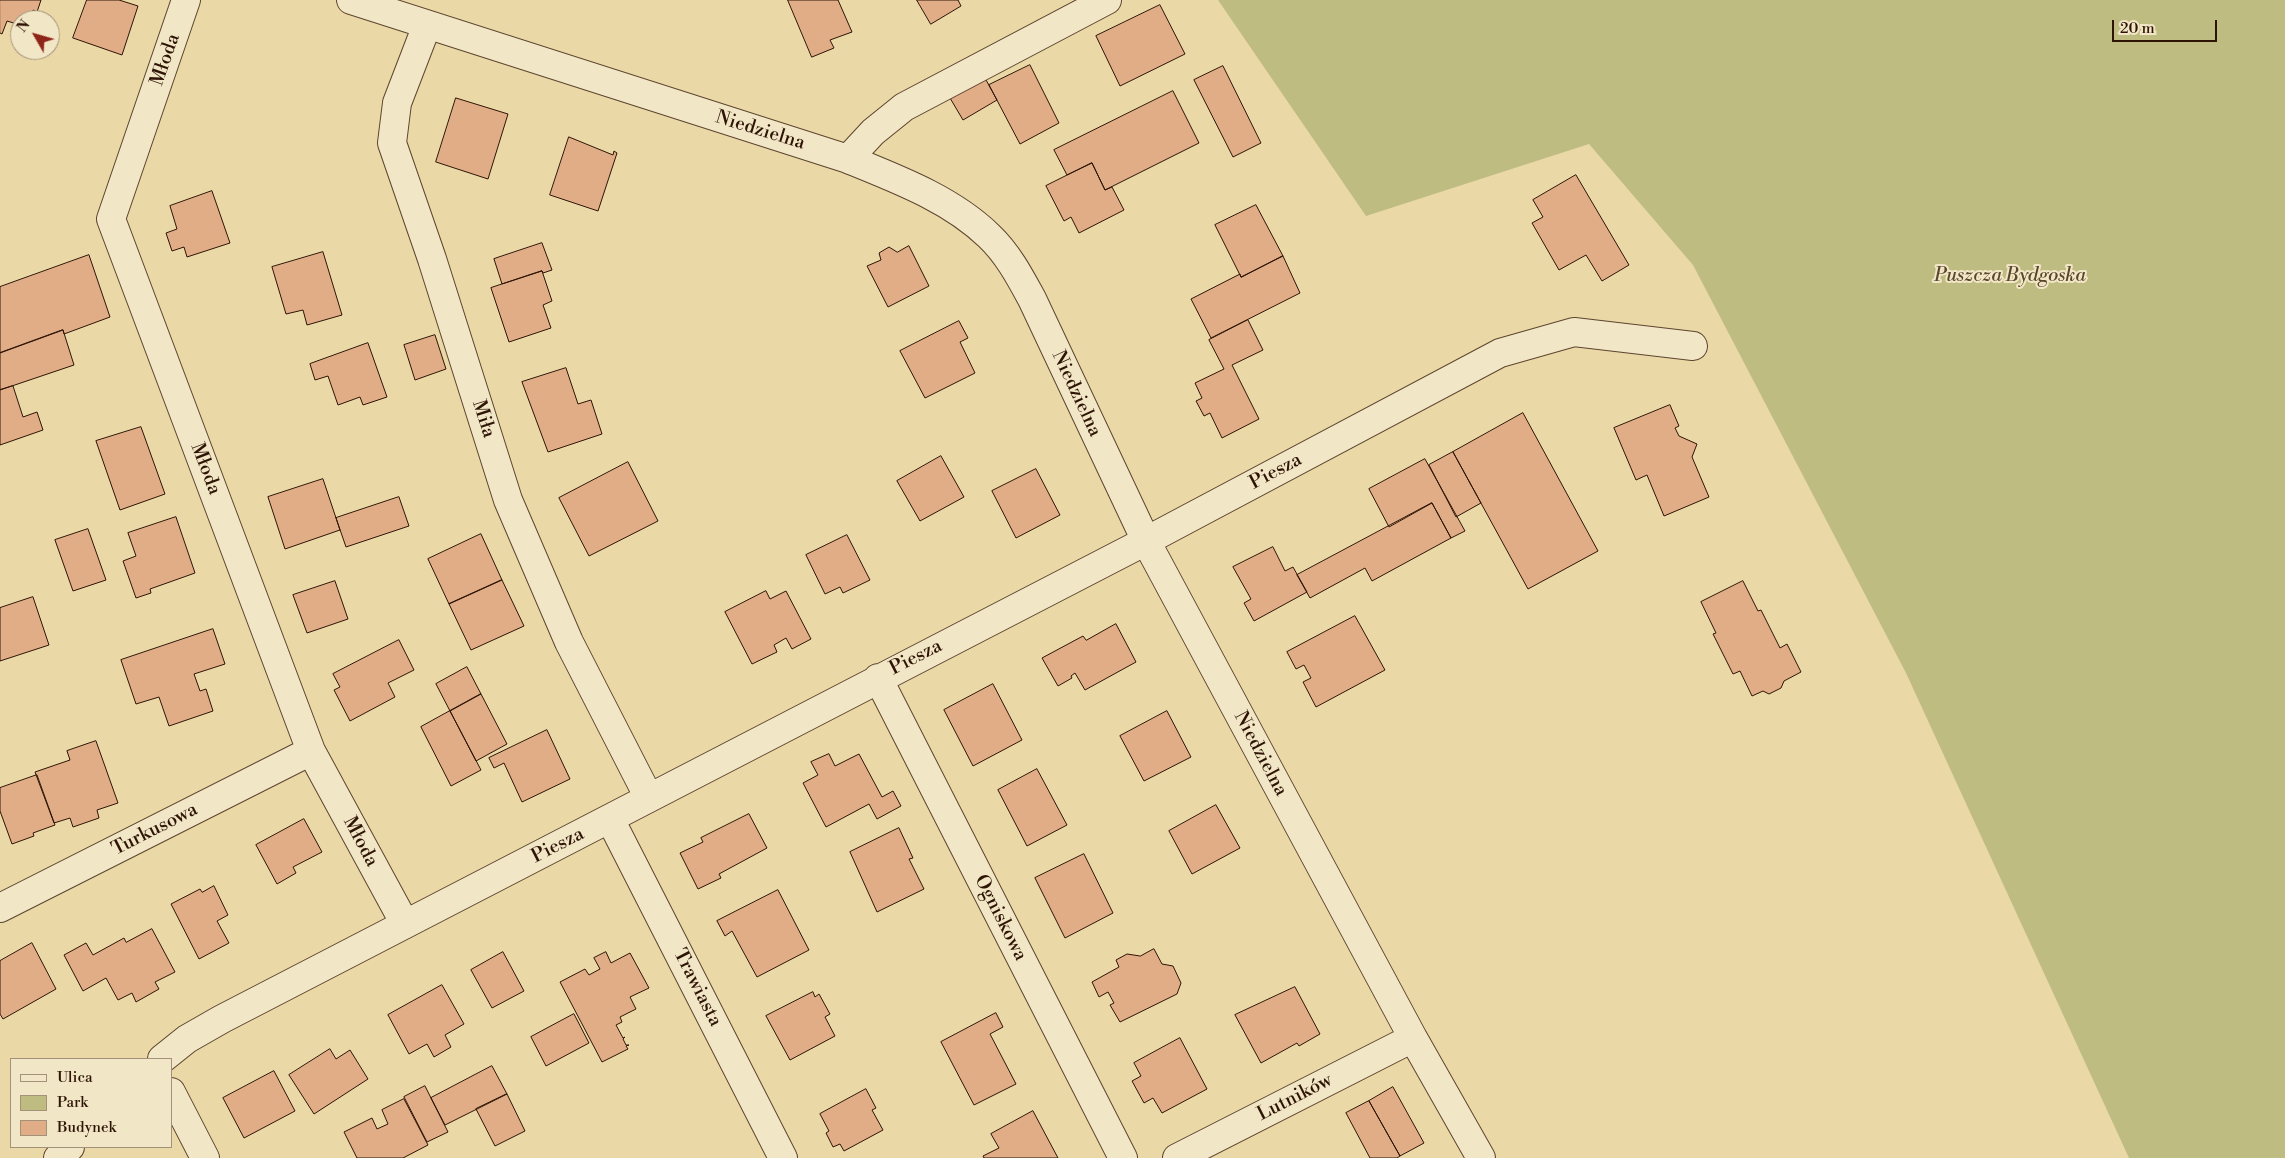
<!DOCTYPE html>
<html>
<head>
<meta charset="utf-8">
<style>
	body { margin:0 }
	#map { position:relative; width:2285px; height:1158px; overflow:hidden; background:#ead8a7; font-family:"Libre Bodoni",serif }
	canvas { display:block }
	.legend { position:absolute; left:10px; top:1058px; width:162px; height:90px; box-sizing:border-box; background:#f1e6c6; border:1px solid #a39279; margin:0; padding:6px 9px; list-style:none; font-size:15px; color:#2e1405 }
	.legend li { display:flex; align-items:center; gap:10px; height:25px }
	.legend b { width:25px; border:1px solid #a39279 }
	.north { position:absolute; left:10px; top:10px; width:50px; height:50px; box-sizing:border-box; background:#f1e6c6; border:1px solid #a39279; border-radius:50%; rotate:308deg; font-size:14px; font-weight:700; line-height:20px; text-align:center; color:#2e1405 }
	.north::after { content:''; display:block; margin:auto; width:18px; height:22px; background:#8f2418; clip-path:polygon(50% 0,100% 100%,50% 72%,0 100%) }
	.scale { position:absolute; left:2112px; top:20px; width:105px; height:22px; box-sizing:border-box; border:2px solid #2e1405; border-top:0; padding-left:6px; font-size:15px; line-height:18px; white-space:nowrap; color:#2e1405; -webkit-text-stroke:4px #f1e6c6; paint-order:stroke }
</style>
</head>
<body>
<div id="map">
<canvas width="2285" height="1158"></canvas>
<ul class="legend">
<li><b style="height:6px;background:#f1e6c6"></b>Ulica</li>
<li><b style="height:14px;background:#bfbc82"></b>Park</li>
<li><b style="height:14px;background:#e1ad87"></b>Budynek</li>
</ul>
<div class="north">N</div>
<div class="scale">20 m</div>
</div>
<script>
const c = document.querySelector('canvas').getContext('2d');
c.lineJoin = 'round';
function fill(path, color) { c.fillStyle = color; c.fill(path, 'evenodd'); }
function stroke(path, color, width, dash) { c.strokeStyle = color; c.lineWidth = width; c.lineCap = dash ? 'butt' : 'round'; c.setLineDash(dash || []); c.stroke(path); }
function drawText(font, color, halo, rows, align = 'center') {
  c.font = font + ' "Libre Bodoni",serif'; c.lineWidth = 4; c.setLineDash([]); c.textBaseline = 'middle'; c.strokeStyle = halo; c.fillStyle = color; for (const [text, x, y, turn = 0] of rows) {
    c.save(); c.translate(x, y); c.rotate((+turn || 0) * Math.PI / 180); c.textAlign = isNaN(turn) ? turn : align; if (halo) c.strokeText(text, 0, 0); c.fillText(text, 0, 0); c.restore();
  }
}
const green = new Path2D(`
	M1218 0H2285V1158H2129L1906 673 1693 265 1589 144 1366 216Z`);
const building = new Path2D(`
	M0 0H41L37 12 33 10 30 20H20V25L7 21 2 34 0 33Z
	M87 0H119L138 6 122 55 73 38Z
	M788 0H838L852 32 830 40 834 48 812 57Z
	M917 0H958L961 6 931 24Z
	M1160 5 1185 54 1120 86 1096 36Z
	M1030 65 1059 123 1020 144 989 85Z
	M1223 66 1261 143 1233 157 1194 80Z
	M985 78 997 100 963 120 950 98Z
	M1173 91 1199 143 1105 190 1092 163 1067 175 1054 150Z
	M456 98 508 114 488 179 436 162Z
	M569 137 613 155 614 151 617 153 598 211 550 195Z
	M1092 163 1105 190 1112 187 1124 210 1079 233 1071 217 1064 221 1046 186Z
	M1576 175 1629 265 1602 281 1586 255 1559 270 1532 223 1543 217 1533 200Z
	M212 191 230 243 187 257 184 247 172 251 166 233 177 229 170 206Z
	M1256 205 1283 256 1241 277 1215 225Z
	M542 243 552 270 543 273 542 271 502 284 494 259Z
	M909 246 929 286 888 307 867 266 881 260 879 253 889 247 897 252Z
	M323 252 342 315 307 325 303 310 286 314 272 267Z
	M89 255 110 317 64 334 63 330 0 353V287Z
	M1283 256 1300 293 1211 338 1191 299 1240 274 1241 277Z
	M542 271 552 301 543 305 551 328 509 342 491 288Z
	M1248 320 1263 350 1232 365 1259 419 1222 438 1210 413 1204 416 1196 401 1202 398 1195 383 1224 369 1209 340Z
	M959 321 968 338 960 342 975 373 925 398 900 351Z
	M63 330 74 365 0 390V353Z
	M435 335 446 369 415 380 404 345Z
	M368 343 387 397 363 405 360 397 338 405 328 376 315 380 310 364Z
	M566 368 578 404 591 400 602 434 548 452 522 382Z
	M13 386 23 417 37 412 43 430 0 445V390Z
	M1670 405 1679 426 1675 428 1679 436 1697 444 1692 457 1709 497 1664 516 1647 475 1636 480 1614 428Z
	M1523 413 1598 551 1528 589 1453 452Z
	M141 427 165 494 120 510 96 441Z
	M1453 452 1481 503 1456 517 1429 465Z
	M941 456 964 497 920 521 897 481Z
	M1425 459 1465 531 1451 538 1432 503 1389 527 1369 489Z
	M628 462 658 521 589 556 559 498Z
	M1036 469 1060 515 1016 538 992 491Z
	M323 479 340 530 285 549 268 497Z
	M399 497 409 526 346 547 336 518Z
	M1432 503 1451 538 1372 581 1365 568 1310 598 1297 575Z
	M176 517 195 573 150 589 151 593 136 598 123 561 136 556 128 533Z
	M88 529 106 580 73 591 55 540Z
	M481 534 502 580 449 604 428 559Z
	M847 535 870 580 843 593 840 587 825 594 806 555Z
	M1273 547 1285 571 1293 567 1307 592 1254 621 1244 603 1251 599 1233 567Z
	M502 580 524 626 471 650 449 604Z
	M335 581 348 619 307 633 293 595Z
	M1743 581 1758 611 1761 610 1780 648 1787 644 1801 672 1784 681 1781 688 1769 694 1763 691 1752 696 1740 671 1733 674 1713 634 1716 633 1701 602Z
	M766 591 770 599 786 591 811 639 792 649 786 638 774 645 777 652 752 664 725 612Z
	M33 597 49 645 0 661V608Z
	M1355 616 1385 670 1316 707 1303 682 1311 678 1304 665 1296 669 1287 652Z
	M1116 624 1136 662 1085 690 1075 673 1071 676 1072 678 1058 686 1042 658 1083 636 1086 640Z
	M213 629 225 664 194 674 200 691 206 689 213 711 169 726 159 697 136 704 121 660Z
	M399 640 414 670 388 683 395 697 350 721 334 690 340 687 333 674Z
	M467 667 481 694 450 711 436 684Z
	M993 684 1022 740 973 766 944 710Z
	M481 694 507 744 476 761 450 711Z
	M450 711 481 770 451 786 421 727Z
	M1167 711 1191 757 1144 781 1120 736Z
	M547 730 570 779 522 802 504 763 494 768 489 758Z
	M96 741 118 803 97 810 99 818 73 827 70 818 54 823 35 772 70 760 67 751Z
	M829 754 835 766 859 754 882 797 893 791 901 806 877 819 869 804 826 827 803 783 818 775 811 762Z
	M1037 769 1067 825 1027 846 998 790Z
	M37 775 55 825 33 833 34 836 12 844 0 811V788Z
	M1216 805 1240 848 1192 874 1169 831Z
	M749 814 767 848 719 874 721 878 698 889 680 853 703 842 701 838Z
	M304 819 322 852 293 867 296 873 277 884 256 845Z
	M899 828 913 858 909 859 924 889 877 912 850 852Z
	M1084 854 1113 913 1065 938 1035 878Z
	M214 886 228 915 217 921 229 943 199 959 171 904 200 889 202 892Z
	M778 890 809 950 757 977 732 931 725 936 717 921Z
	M152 929 175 972 155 982 159 989 136 1002 132 993 118 1000 106 978 83 991 64 955 86 943 93 955 124 938 126 942Z
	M32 943 56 989 3 1019 0 1014V961Z
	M1154 949 1162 964 1173 966 1181 983 1177 994 1120 1022 1110 1005 1114 1003 1108 992 1099 997 1092 982 1119 967 1116 960 1127 954 1140 956Z
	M503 952 524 991 492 1008 471 970Z
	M606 952 611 963 630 953 649 988 630 997 636 1009 620 1017 622 1022 616 1025 623 1038 625 1037 623 1039 626 1045H629L626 1046 628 1049 602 1062 560 982 585 969 589 975 600 969 594 958Z
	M442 985 464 1024 445 1035 451 1047 434 1057 427 1044 409 1054 388 1015Z
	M1295 987 1320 1034 1299 1046 1297 1043 1261 1063 1235 1015Z
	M813 992 815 997 819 994 830 1014 825 1017 835 1036 790 1060 766 1016Z
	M996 1013 1003 1027 990 1034 1016 1084 974 1105 941 1042Z
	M574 1014 589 1043 546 1066 531 1037Z
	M1180 1038 1207 1089 1162 1113 1153 1098 1144 1103 1132 1081 1141 1076 1134 1063Z
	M330 1049 336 1059 350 1050 368 1079 314 1114 289 1075Z
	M492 1066 507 1094 445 1125 431 1098Z
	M274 1071 295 1111 244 1138 223 1098Z
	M425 1086 448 1132 427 1142 404 1097Z
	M1393 1087 1424 1143 1400 1156 1369 1101Z
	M866 1089 876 1108 872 1110 883 1130 844 1151 840 1144 833 1147 826 1133 829 1131 820 1114Z
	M507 1094 525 1131 495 1146 476 1109Z
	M404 1099 428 1145 403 1158H357L344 1132 372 1118 377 1129 388 1124 382 1110Z
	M1369 1101 1400 1156 1397 1158H1370L1346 1113Z
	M1033 1111 1058 1158H984L983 1156 999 1148 991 1134Z`);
const minor = new Path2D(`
	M186 0 111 219 311 751 405 924
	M351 0 848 159C897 179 951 199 989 236 1008 254 1020 277 1032 299L1146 541 1413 1038 1481 1158
	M427 25 397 103 392 143 432 259 508 500 569 642 649 798
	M848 159 873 132 904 107 1107 0
	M878 678 1123 1158
	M610 819 783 1158
	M0 908 311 751
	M162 1059 187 1039 222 1019 1146 541 1500 353 1574 332 1693 346
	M171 1092 205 1158
	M58 1158 70 1147
	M1177 1158 1413 1038`);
const streetNames = [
	["Młoda",166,60,-71],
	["Niedzielna",760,131,17],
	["Niedzielna",1076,394,65],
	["Miła",483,419,72],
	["Młoda",205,469,69],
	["Piesza",1276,472,-28],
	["Piesza",916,658,-27],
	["Niedzielna",1260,754,62],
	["Turkusowa",155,830,-27],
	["Młoda",360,842,62],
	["Piesza",558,846,-27],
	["Ogniskowa",1000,918,63],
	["Trawiasta",697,988,63],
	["Lutników",1295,1098,-27]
];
const parkNames = [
	["Puszcza Bydgoska",2010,276]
];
fill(green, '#bfbc82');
fill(building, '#e1ad87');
stroke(building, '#2e1405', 1);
stroke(minor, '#5d452e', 30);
stroke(minor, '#f1e6c6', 28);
drawText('19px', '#2e1405', '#f1e6c6', streetNames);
drawText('italic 19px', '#5a462a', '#f1e6c6', parkNames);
</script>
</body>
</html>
